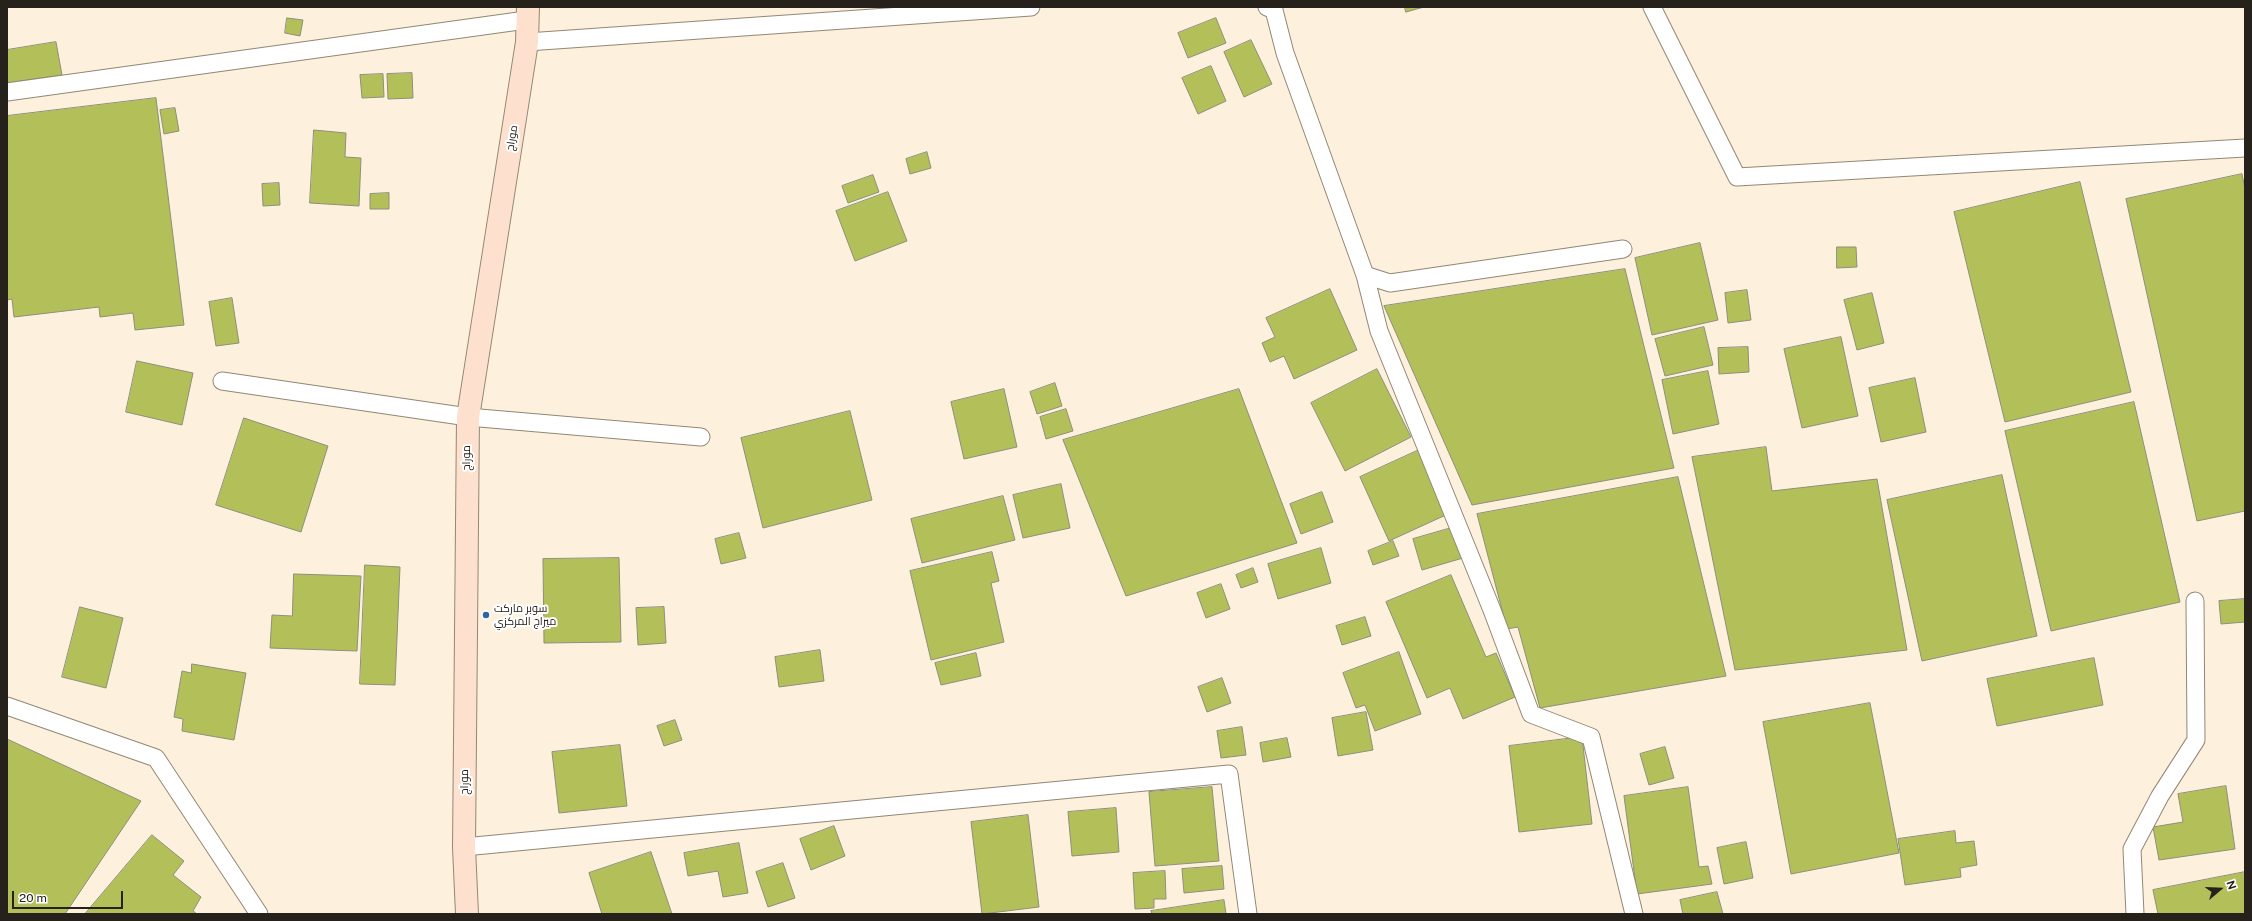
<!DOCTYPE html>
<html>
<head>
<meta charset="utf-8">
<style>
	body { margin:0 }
	#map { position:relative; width:2252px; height:921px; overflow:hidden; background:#fdf1dd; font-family:"Public Sans",sans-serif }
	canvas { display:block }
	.frame { position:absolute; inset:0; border:8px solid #26211a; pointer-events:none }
	.north { position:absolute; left:2200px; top:869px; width:40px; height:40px; -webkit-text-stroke:3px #fff; paint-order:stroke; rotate:71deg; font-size:11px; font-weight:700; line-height:16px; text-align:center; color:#26211a }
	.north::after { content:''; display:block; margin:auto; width:14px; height:18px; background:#26211a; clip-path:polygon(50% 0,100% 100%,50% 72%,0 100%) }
	.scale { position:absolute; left:12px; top:891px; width:111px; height:18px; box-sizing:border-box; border:2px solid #26211a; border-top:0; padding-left:5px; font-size:12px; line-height:14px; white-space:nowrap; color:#26211a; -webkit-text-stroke:3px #fff; paint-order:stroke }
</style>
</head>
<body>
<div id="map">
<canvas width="2252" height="921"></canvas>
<div class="frame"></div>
<div class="north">N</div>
<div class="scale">20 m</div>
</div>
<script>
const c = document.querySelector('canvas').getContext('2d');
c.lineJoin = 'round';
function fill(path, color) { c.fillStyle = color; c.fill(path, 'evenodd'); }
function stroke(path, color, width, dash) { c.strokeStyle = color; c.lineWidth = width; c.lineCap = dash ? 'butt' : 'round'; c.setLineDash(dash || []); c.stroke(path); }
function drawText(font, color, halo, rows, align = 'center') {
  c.font = font + ' "Public Sans",Cairo,sans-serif'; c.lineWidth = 4; c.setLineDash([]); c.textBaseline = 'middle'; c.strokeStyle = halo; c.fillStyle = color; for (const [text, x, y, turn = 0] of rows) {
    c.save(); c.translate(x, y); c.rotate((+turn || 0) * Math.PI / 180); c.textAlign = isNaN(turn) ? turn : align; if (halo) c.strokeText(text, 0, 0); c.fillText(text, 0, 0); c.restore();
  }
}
const building = new Path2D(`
	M1405 7H1424L1406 12Z
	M287 18 303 20 300 36 285 33Z
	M1216 18 1226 43 1188 58 1178 33Z
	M1251 40 1272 84 1244 97 1224 52Z
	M56 42 62 75 7 83V50Z
	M1211 66 1226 101 1198 114 1182 78Z
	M412 73 413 98 388 99 387 74Z
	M383 74 384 97 362 98 360 75Z
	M156 98 184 325 135 330 133 313 100 317 99 307 14 317 12 299 7 300V116Z
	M175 108 179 131 164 134 160 110Z
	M314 130 346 133 345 157 361 158 359 206 310 203Z
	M927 152 931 168 910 174 906 159Z
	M2242 174 2245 189V511L2197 521 2126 199Z
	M873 175 879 192 848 203 842 186Z
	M2080 182 2131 392 2005 422 1954 212Z
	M279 183 280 205 263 206 262 184Z
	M888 192 907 241 855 261 836 211Z
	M389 193V209H370V194Z
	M1700 243 1718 320 1652 335 1635 258Z
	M1837 247H1856L1857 267 1837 268Z
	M1625 269 1674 468 1472 505 1384 306Z
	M1330 289 1357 350 1294 379 1284 356 1270 362 1262 343 1275 337 1266 318Z
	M1747 290 1751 320 1728 323 1725 293Z
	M1872 293 1884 343 1857 350 1844 300Z
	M232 298 239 343 216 346 209 302Z
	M1704 327 1713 365 1665 376 1655 339Z
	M1841 337 1858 416 1802 428 1784 349Z
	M1748 347 1749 372 1719 374 1718 348Z
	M137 361 193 373 182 425 126 412Z
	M1377 369 1411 437 1345 471 1311 403Z
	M1708 371 1719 424 1673 434 1662 380Z
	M1915 378 1926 432 1881 442 1869 388Z
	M1055 383 1062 406 1037 414 1030 392Z
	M1004 389 1017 447 964 459 951 402Z
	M1239 389 1297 543 1126 596 1063 440Z
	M2134 402 2180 602 2051 631 2005 431Z
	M1066 409 1073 431 1046 439 1040 417Z
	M850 411 872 500 763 528 741 438Z
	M244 418 328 446 301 532 216 505Z
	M1766 447 1772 491 1877 479 1907 650 1735 670 1692 457Z
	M1419 450 1448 514 1389 541 1360 477Z
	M2002 475 2037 636 1922 661 1887 500Z
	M1678 477 1726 676 1540 708 1518 627 1507 629 1477 514Z
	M1061 484 1070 528 1023 538 1013 495Z
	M1322 492 1333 522 1301 534 1290 504Z
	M1003 496 1015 540 922 563 911 519Z
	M1455 527 1463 558 1422 570 1413 539Z
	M739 533 746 558 721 564 715 539Z
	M1393 541 1399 556 1373 565 1368 551Z
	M1321 548 1331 583 1278 599 1268 564Z
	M992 552 999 581 991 583 1004 642 931 660 910 571Z
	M619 558 621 642 544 643 543 559Z
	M365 565 400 567 395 685 360 684Z
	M1253 568 1258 582 1241 588 1236 575Z
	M294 574 361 576 357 651 270 648 272 615 292 616Z
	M1451 575 1486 657 1496 653 1515 697 1463 719 1450 688 1427 698 1386 602Z
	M1221 584 1230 609 1206 618 1197 593Z
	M2245 599V622L2221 624 2219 601Z
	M80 607 123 618 106 688 62 677Z
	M664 607 666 643 638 645 636 608Z
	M1365 617 1371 636 1342 645 1336 626Z
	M820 650 824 681 779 687 775 657Z
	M1399 652 1421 714 1375 731 1365 705 1356 708 1343 673Z
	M976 653 981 676 941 685 935 663Z
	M2094 658 2103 705 1997 726 1987 679Z
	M192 664 246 673 234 740 182 731 183 719 174 717 182 671 191 673Z
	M1222 678 1231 703 1207 712 1198 687Z
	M1870 703 1899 853 1791 874 1763 722Z
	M1366 712 1373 750 1338 756 1332 718Z
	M675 720 682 740 664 746 657 726Z
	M1242 727 1246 755 1221 758 1217 731Z
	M1582 737 1592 824 1519 832 1509 746Z
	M1287 738 1291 757 1263 762 1260 743Z
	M7 739 141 801 65 914H7Z
	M620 745 627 806 559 813 552 752Z
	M1665 747 1674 778 1649 785 1640 754Z
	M2226 786 2235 849 2159 860 2153 827 2183 822 2178 794Z
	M1212 787 1219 861 1155 866 1149 792Z
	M1688 787 1699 867 1708 866 1712 884 1637 894 1624 796Z
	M1116 808 1119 852 1072 856 1068 812Z
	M1028 815 1039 907 982 914 971 822Z
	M834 826 845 856 811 870 800 839Z
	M1955 831 1956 843 1974 841 1977 865 1960 868 1961 877 1905 885 1898 839Z
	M152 835 184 861 173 875 201 897 193 911 197 914H85Z
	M1746 842 1753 878 1724 884 1717 848Z
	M739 843 748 893 723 897 718 871 688 876 684 853Z
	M651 852 672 914H602L589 873Z
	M783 863 795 898 768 907 756 872Z
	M1222 866 1224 889 1184 893 1182 869Z
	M1165 871 1166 899H1154V908L1135 909 1133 873Z
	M2245 872V914H2158L2153 890Z
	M1717 892 1723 914H1683L1680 900Z
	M1224 900 1226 914H1152L1151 911Z`);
const service = new Path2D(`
	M1267 7 1274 10 1285 53 1365 275 1390 283 1623 249
	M1652 7 1737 177 2245 148
	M527 42 1031 7
	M7 92 526 20
	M1365 275 1379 331 1492 610 1531 714 1591 737 1634 914
	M222 381 468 417 701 437
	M7 706 156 758 259 914
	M464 847 1229 774 1248 914
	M2135 914 2132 849 2160 796 2196 740 2195 601`);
const secondary = new Path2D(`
	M467 914 464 847 468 417 527 42 528 7`);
const markers = [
	[486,615,4,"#2c689f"]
];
const streetNames = [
	["موراج",512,138,-81],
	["موراج",467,458,-90],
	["موراج",465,782,-90]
];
const poiNames = [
	["سوبر ماركت",494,609],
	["ميراج المركزي",494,622]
];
fill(building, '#b3c059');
stroke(building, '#8c8f7b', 1);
stroke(service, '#928775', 19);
stroke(secondary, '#928775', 24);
stroke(service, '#fff', 17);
stroke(secondary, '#fee0cf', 22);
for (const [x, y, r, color] of markers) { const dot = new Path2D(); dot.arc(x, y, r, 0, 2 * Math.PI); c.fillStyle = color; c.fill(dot); stroke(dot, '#fff', 1.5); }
drawText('11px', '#26211a', '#fff', streetNames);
drawText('11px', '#26211a', '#fff', poiNames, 'left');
</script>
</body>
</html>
